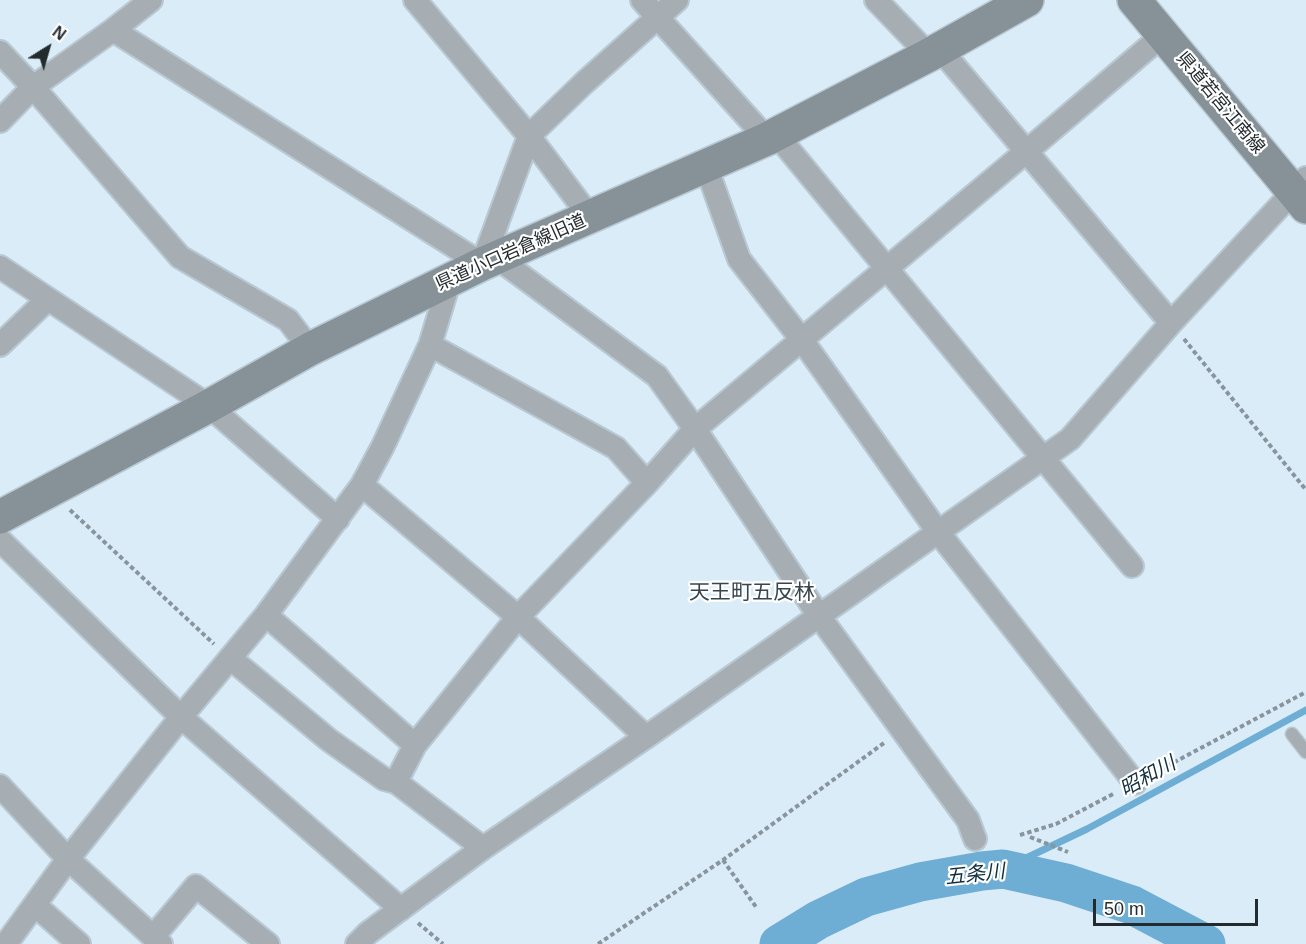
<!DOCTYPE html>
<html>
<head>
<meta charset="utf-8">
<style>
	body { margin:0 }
	#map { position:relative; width:1306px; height:944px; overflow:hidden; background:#daecf8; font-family:Arial,sans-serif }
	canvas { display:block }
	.north { position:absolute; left:18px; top:18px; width:60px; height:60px; -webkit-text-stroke:4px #fff; paint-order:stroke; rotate:37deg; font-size:16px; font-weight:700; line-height:24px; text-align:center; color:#242b2f }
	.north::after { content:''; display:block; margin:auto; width:21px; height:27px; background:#242b2f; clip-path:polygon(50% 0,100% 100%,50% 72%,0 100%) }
	.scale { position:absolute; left:1093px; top:899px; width:165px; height:27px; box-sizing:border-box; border:3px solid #242b2f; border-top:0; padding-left:8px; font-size:18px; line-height:21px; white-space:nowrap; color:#242b2f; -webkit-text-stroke:4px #fff; paint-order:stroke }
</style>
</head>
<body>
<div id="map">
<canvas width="1306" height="944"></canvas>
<div class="north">N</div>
<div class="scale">50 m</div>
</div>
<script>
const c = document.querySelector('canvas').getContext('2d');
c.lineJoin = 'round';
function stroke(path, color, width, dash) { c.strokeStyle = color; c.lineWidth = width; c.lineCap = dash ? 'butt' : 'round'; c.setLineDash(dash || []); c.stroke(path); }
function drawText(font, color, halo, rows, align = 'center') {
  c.font = font + ' Arial,"Noto Sans JP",sans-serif'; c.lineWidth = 4.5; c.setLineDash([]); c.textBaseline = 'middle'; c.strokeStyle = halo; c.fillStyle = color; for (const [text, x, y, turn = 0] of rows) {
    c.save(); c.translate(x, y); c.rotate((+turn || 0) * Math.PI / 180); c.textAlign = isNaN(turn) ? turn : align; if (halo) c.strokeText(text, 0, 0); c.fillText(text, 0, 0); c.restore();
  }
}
const stream = new Path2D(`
	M1003 869 1087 829 1306 710`);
const river = new Path2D(`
	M779 944 818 920 866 897 920 882 982 871 1003 869 1066 883 1132 905 1206 944`);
const path = new Path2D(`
	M1184 339 1306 490
	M70 510 214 644
	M1154 773 1306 692
	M1020 835 1056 824 1115 793
	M1030 837 1068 852
	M723 860 756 907
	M418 923 443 944
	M598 944 723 860 884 743`);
const lane = new Path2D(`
	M1292 734 1306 752`);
const street = new Path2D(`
	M415 0 529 136 590 217
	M642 0 767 139
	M876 0 929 55
	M113 30 482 264 529 136 584 83 677 0
	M940 49 1171 323
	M0 52 33 87 180 257 288 320 310 349
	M0 121 33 87 113 30 151 0
	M776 134 1132 566
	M706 166 739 259 802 340 938 532 1135 783
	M496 257 657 376 695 429 819 616 968 820 975 839
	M0 267 209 406 338 519
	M0 345 48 299
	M430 345 616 448 647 483
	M362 485 518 617 646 737
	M0 540 181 717 401 909
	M266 615 415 745
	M230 658 329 740 384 779 396 782 483 848
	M396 782 415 745 518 617 647 483 695 429 1027 151 1163 35
	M0 786 68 859 161 944
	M35 905 79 944
	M153 937 196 886 268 944
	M6 944 68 859 181 717 266 615 362 485 383 446 430 345 450 279
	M357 944 368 933 483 848 646 737 819 616 1070 439 1171 323 1306 178`);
const secondary = new Path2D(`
	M1134 0 1306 207
	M0 517 209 406 310 349 482 264 767 139 929 55 1027 0`);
const streetNames = [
	["県道若宮江南線",1220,103,50],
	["県道小口岩倉線旧道",511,253,-24]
];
const waterNames = [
	["昭和川",1148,777,-29],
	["五条川",975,875,-6]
];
const quarterNames = [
	["天王町五反林",752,593]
];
stroke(stream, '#6faed4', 7);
stroke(river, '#6faed4', 39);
stroke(lane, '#b9c9d4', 15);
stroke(street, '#b9c9d4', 26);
stroke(secondary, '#b9c9d4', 36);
stroke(path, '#88959d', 4, [4.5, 3]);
stroke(lane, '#a7aeb3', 12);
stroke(street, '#a7aeb3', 22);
stroke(secondary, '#869198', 33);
drawText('18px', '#242b2f', '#fff', streetNames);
drawText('italic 20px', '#112f3f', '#fff', waterNames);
drawText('21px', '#37454e', '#fff', quarterNames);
</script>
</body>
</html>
